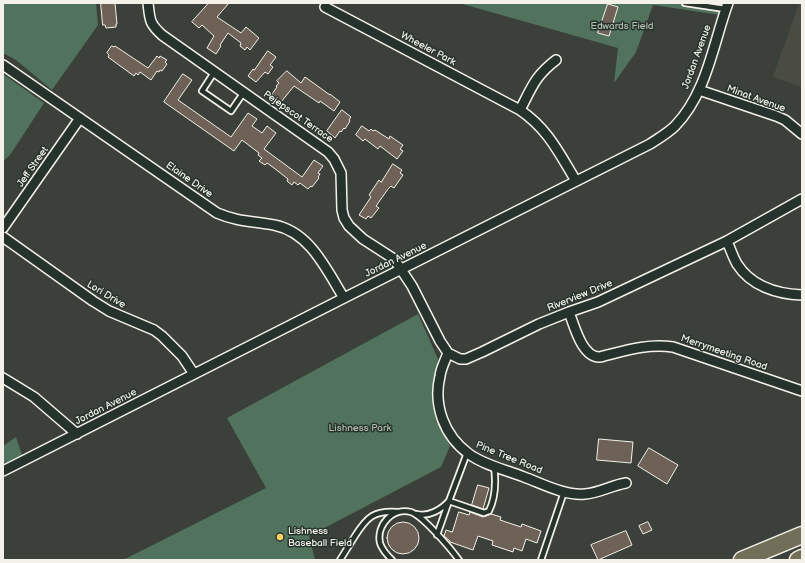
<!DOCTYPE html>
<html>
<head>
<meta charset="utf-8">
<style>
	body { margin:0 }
	#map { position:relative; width:805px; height:563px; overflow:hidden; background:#3b413a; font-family:"Balsamiq Sans",sans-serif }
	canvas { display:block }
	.frame { position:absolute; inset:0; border:4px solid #f4f1e8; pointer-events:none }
</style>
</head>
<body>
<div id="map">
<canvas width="805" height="563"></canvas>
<div class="frame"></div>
</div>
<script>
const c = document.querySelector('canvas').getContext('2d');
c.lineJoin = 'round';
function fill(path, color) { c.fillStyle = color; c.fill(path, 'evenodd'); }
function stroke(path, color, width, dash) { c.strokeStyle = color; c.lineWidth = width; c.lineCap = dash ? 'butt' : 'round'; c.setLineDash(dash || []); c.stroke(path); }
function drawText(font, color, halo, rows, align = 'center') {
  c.font = font + ' "Balsamiq Sans",sans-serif'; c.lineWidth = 3; c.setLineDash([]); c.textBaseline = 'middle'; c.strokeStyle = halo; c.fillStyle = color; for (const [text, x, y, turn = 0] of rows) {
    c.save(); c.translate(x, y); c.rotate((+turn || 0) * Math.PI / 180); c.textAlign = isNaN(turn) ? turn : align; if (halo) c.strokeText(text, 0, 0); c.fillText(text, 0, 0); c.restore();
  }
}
const built = new Path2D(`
	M797 3H802V87L773 77 799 4Z`);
const green = new Path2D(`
	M3 3H96L98 25 52 90 16 60 3 53Z
	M459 3H724L720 15 653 5 636 52 614 83 618 48Z
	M3 74 44 103 10 155 3 161Z
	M418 314 438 359 434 385V396L445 437 450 446 441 467 309 536 315 560H123L266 488 227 418Z
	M16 437 22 455 3 464V446Z`);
const building = new Path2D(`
	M101 3H115L117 24H116V27L106 28 105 25H103Z
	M209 3H229L217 17 241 33 246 27 259 38 250 50 247 47 245 50 240 46 241 43 228 33 220 45 221 46 216 54 207 48 214 36 202 25 199 28 192 22Z
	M608 4 618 7 609 36 598 33Z
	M112 46 114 47 115 46 148 68 157 56 159 58 160 56 167 60 165 62 167 64 162 71 160 70 159 72 157 71 151 80 140 72 138 75 136 73 134 76 108 57 109 55 107 53Z
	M268 51 276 57 270 65 273 67 268 74 265 72 256 82 248 76 253 69 254 70Z
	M287 71 301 83 305 77 330 95V94L340 102 334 111 320 101 319 103 294 86 281 102 272 94 277 87 276 86 279 83 277 81Z
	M183 74 192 80 178 100 231 137 248 113 257 119 252 126 262 133 267 126 276 133 264 149 302 177 314 160 323 166 318 173 320 174 318 177 319 178 312 187 311 186 308 189 300 183 298 185 294 182 292 185 287 181 288 179 274 168 267 163 265 165 259 161 262 158 258 155 259 153 242 140 234 151 164 102Z
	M342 110 351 117 349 120 350 121 345 129 344 128 341 132 340 131 335 138 327 131Z
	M362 126 369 131 371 129 373 131 375 130 389 139 390 136 403 145 400 149 403 151 397 159 380 146 378 149 365 139 363 141 356 135Z
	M393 164 402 170 400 173 403 175 394 188 391 186 388 189 376 206 379 208 371 218 368 216 366 219 359 215 371 197 369 195 379 180 381 182Z
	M599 439 633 442 631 463 597 460Z
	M649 448 678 465 667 484 638 466Z
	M478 485 489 488 483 509 472 505Z
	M459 512 469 515 470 512 483 517 491 514 501 517 500 520 521 527 522 524 541 531 537 543 526 539 522 551 514 548 513 552 492 545 493 541 478 536 473 550 450 542V541L444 536 446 530 452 532Z
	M387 538a16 16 0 1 1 32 0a16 16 0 1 1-32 0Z
	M648 522 652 530 643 534 639 526Z
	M626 531 632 545 598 560 591 545Z`);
const service = new Path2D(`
	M685 3 725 9
	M215 71 202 91 231 111 244 92
	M417 514C428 517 441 510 449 501L467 453
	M437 535 449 501 484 513 489 511C496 497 496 481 494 466
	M340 560C345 552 350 544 355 536 367 517 374 510 398 512
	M392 560C387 555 382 550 380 543 376 525 393 507 411 512 423 516 451 549 459 560
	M541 560 564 492`);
const minor = new Path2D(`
	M148 3C150 20 149 23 162 35L328 152 334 159 341 173 342 210 344 218 349 226 363 239 394 259 412 286 440 341 448 353 460 359H466L482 352 539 324 569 312 598 302 727 241 802 199
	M325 7 520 110C548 129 559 153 576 181
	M3 65 217 213C238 222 253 221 274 225 310 232 326 269 344 298
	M699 90 776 116 785 120 802 134
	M520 110C532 87 535 76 556 60
	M3 228 80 118
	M3 237 93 301 109 311 154 330 162 336 182 356 194 374
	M727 241C730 248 733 257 737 264 751 286 777 294 802 295
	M569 312C574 325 582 358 600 357 624 351 648 343 673 347L802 391
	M448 353C445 361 441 368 440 376 433 405 444 436 469 454 484 465 506 470 524 477 543 484 565 496 585 494 600 493 612 485 626 483
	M3 378 34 397 77 434
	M3 471 344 298 650 144C659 138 668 133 675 126 707 93 713 44 728 3`);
const motorway = new Path2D(`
	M742 560 802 535
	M798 560 802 558`);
const markers = [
	[280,537,4,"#ffd166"]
];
const parkNames = [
	["Edwards Field",622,26],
	["Lishness Park",360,428]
];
const streetNames = [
	["Wheeler Park",428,49,28],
	["Jordan Avenue",697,57,-70],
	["Minat Avenue",756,99,20],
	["Pejepscot Terrace",298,117,35],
	["Jeff Street",33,167,-55],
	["Elaine Drive",189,180,35],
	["Jordan Avenue",396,260,-26],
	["Lori Drive",106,295,31],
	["Riverview Drive",580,296,-22],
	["Merrymeeting Road",724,353,19],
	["Jordan Avenue",106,407,-27],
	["Pine Tree Road",509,458,22]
];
const poiNames = [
	["Lishness",288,531],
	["Baseball Field",288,543]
];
fill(built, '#4a4b43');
fill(green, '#51725c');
fill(building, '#6d6158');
stroke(building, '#f4f1e8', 1);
stroke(service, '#f4f1e8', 8);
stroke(minor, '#f4f1e8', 12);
stroke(motorway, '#f4f1e8', 19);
stroke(service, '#26332d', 4.5);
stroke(minor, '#26332d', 9);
stroke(motorway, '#716e59', 16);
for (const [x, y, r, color] of markers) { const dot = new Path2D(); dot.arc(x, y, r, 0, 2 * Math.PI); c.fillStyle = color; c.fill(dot); stroke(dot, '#26332d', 1.5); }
drawText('10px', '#b3beb0', '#26332d', parkNames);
drawText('10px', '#f4f1e8', '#26332d', streetNames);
drawText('10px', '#f4f1e8', '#26332d', poiNames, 'left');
</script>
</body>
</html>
